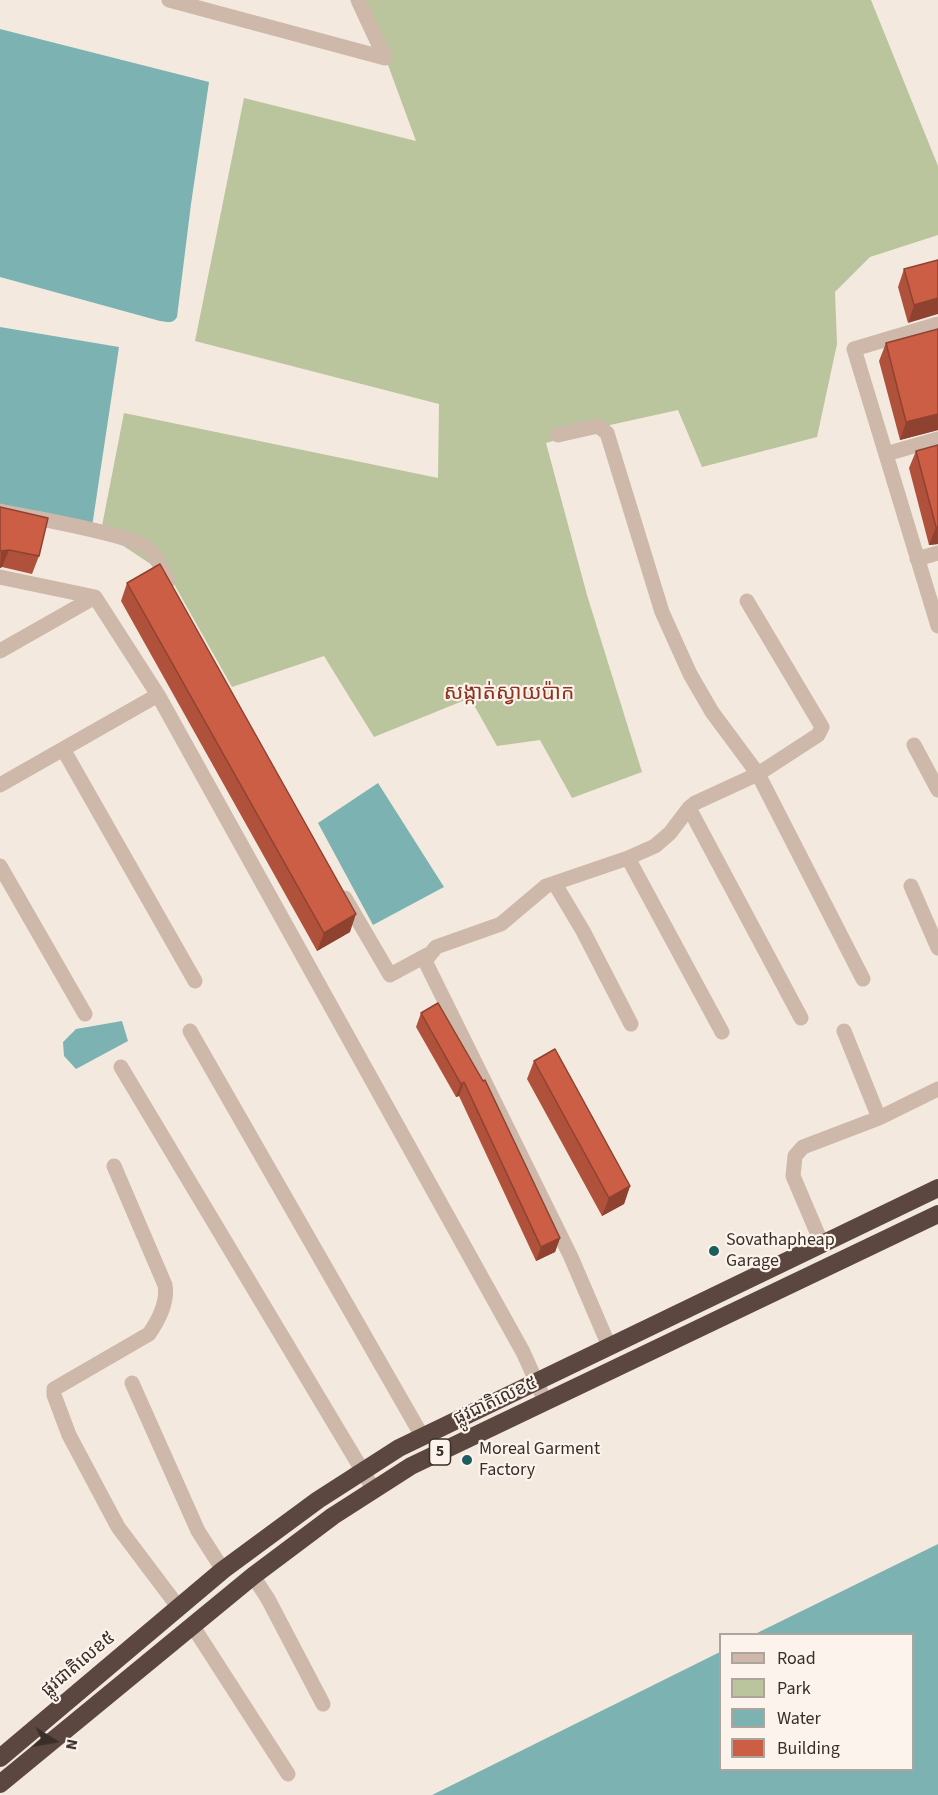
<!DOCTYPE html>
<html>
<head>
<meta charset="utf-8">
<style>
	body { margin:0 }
	#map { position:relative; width:938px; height:1795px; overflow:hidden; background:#f4e9df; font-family:"Source Sans 3",sans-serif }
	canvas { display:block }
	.legend { position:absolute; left:719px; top:1633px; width:195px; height:138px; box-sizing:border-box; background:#fbf3ec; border:2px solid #aea49e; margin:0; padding:8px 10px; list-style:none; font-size:18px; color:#3a2e29 }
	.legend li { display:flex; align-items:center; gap:12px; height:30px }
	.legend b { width:30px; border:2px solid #aea49e }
	.north { position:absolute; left:24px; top:1711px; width:60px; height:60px; -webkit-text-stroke:4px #fbf3ec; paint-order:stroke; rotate:101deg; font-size:16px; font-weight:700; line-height:24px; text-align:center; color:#3a2e29 }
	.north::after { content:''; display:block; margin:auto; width:21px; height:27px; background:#3a2e29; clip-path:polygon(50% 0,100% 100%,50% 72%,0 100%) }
</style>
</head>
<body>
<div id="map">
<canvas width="938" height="1795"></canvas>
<ul class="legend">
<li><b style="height:8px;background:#cdb8a9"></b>Road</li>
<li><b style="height:16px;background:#bac49d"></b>Park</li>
<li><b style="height:16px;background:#7cb3b2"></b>Water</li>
<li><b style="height:16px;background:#cc5e45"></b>Building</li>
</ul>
<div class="north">N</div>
</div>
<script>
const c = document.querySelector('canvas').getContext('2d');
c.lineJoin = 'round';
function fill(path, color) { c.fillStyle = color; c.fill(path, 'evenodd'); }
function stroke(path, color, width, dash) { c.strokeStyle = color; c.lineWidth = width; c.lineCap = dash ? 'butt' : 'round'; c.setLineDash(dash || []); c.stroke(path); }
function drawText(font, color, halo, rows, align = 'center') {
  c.font = font + ' "Source Sans 3","Noto Sans Khmer",sans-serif'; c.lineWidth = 4.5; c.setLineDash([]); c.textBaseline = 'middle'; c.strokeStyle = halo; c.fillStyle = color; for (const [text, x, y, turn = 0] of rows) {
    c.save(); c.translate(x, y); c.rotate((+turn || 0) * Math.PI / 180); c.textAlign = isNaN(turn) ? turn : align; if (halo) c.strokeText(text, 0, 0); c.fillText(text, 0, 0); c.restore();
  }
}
const green = new Path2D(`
	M364 0H871L938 166V235L870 257 835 292 837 344 817 437 702 467 678 410 601 427 546 443 587 595 642 772 572 798 540 740 497 746 470 698 374 737 324 656 232 687 170 577 101 531 124 413 438 478 439 404 195 341 244 98 416 141Z`);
const water = new Path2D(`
	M0 29 209 82 191 204 177 317C173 324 168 322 160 321L0 277Z
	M0 327 119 347 92 527 0 506Z
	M378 783 444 887 373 925 318 823Z
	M122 1021 128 1041 76 1069 64 1056 63 1042 76 1029Z
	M938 1544V1795H432L720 1652V1770H912V1634H755Z`);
const minor = new Path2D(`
	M169 0 385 58 358 0
	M938 324 854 349 938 626
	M558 435 598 426 607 433 662 612 690 674 712 712 758 774 863 979
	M886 454 938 439
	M0 511C28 517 132 534 149 549 157 557 163 571 168 581
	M917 559 938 553
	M0 577 95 597
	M0 651 95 597 158 695 523 1352 545 1401
	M914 745 938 790
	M63 749 195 981
	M0 785 158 695
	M689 808 801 1018
	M628 858 722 1032
	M0 866 85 1014
	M555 884 583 931 631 1024
	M911 886 938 948
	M345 898 390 975 427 955
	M190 1031 422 1436
	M844 1031 879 1118
	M121 1067 374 1490
	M114 1166 165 1285C168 1302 158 1321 149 1334L54 1389V1395L69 1435 118 1527 179 1608
	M822 1244 793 1176 795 1156 803 1147 879 1118 938 1089
	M609 1346 571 1257 425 961 436 947 501 924 546 886 628 858 655 846 670 833 689 808 695 803 758 774 818 735 822 727 747 601
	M132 1383 198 1531 223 1570
	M253 1576 268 1599 323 1704
	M192 1625 288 1774`);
const highway = new Path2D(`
	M0 1758 223 1570 318 1500 399 1448 938 1188
	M0 1784 253 1576 333 1516 411 1466 938 1214`);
const wall = new Path2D(`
	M938 260 908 323 898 287 904 269Z
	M886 343 938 430 900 440 879 361Z
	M938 445V544L929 545 909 468 916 451Z
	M0 507 39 556 32 574 2 567 0 568Z
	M127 583 350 932 317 951 121 601Z
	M421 1013 560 1238 555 1252 536 1261 459 1096 456 1097 416 1027Z
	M534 1061 630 1186 624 1204 602 1216 527 1079Z`);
const shadedWall = new Path2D(`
	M938 298V314L908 323 914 305Z
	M938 414V430L900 440 906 422Z
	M936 527H938V544L929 545Z
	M9 550 2 567 0 568 1 552Z
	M356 914 350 932 317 951 324 933Z
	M464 1082 459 1096 456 1097 461 1084Z
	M630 1186 624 1204 602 1216 609 1198Z
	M560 1238 555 1252 536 1261 541 1247Z`);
const building = new Path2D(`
	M938 260V298L914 305 904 269Z
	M938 329V414L906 422 886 343Z
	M938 445V527H936L916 451Z
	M0 507 48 518 39 556 9 550 0 551Z
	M160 564 356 914 324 933 127 583Z
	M438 1003 483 1081 485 1080 560 1238 541 1247 464 1082 461 1084 421 1013Z
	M555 1049 630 1186 609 1198 534 1061Z`);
const markers = [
	[714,1251,6,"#1c5e5f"],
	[467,1460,6,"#1c5e5f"]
];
const shields = [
	[440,1452,21]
];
const shieldNames = [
	["5",440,1452]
];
const poiNames = [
	["Sovathapheap",726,1241],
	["Garage",726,1262],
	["Moreal Garment",479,1450],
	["Factory",479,1471]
];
const streetNames = [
	["ផ្លូវជាតិលេខ៥",496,1402,-25],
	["ផ្លូវជាតិលេខ៥",79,1665,-40]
];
const quarterNames = [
	["សង្កាត់ស្វាយប៉ាក",509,694]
];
fill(green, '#bac49d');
fill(water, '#7cb3b2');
stroke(minor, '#cdb8a9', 15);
stroke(highway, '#5c4740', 18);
fill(wall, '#af513b');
fill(shadedWall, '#8f4230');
fill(building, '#cc5e45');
stroke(building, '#8f4230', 1.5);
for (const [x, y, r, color] of markers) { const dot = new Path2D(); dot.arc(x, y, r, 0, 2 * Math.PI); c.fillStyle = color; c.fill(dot); stroke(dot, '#fbf3ec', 2); }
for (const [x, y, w] of shields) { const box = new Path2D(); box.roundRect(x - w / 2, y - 13, w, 26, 4.5); c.fillStyle = '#fbf3ec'; c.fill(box); stroke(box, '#3a2e29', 1.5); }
drawText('bold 16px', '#3a2e29', null, shieldNames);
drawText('18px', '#3a2e29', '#fbf3ec', poiNames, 'left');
drawText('18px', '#3a2e29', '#fbf3ec', streetNames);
drawText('21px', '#8e321e', '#fbf3ec', quarterNames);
</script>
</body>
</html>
